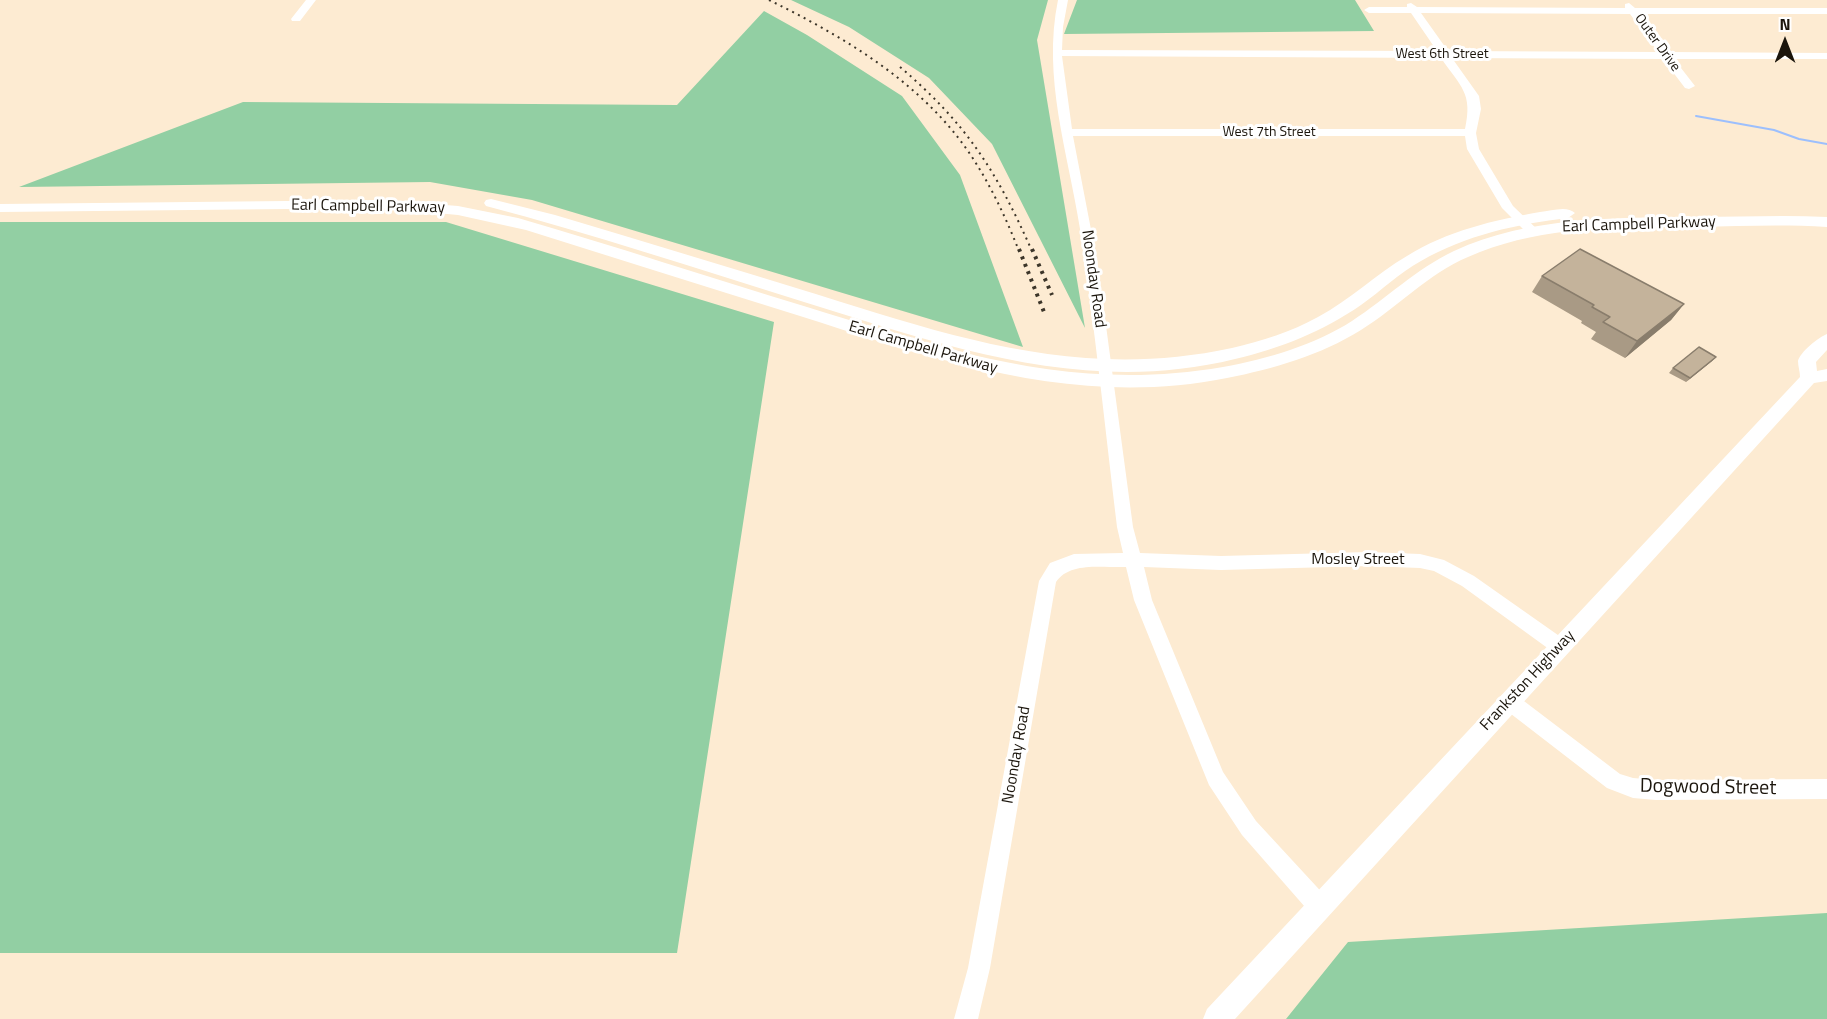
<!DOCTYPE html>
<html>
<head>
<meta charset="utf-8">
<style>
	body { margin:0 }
	#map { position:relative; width:1827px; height:1019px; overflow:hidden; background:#fdebd2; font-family:"Titillium Web",sans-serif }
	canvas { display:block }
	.north { position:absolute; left:1755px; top:12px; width:60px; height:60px; -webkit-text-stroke:4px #fff; paint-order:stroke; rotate:0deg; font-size:16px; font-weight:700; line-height:24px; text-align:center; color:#1b150c }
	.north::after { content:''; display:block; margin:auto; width:21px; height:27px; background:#1b150c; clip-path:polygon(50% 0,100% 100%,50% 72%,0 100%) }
</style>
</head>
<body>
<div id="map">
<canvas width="1827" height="1019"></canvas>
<div class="north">N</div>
</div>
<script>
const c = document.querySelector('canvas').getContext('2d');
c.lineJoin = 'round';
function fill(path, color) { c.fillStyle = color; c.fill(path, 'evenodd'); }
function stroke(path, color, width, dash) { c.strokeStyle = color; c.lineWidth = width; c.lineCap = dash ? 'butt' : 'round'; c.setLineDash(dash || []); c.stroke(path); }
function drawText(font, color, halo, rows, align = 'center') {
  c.font = font + ' "Titillium Web",sans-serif'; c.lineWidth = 6; c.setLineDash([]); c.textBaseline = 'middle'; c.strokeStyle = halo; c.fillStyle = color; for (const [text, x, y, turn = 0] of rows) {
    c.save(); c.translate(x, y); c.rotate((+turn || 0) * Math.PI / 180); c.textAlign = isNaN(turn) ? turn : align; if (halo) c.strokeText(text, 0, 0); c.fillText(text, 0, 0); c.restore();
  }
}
const green = new Path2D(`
	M791 0H1048L1037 40 1085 328 992 144 929 78 849 27Z
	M1077 0H1355L1374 31 1064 34Z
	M764 11 807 35 902 96 960 175 1023 347 532 200 430 182 19 187 243 102 677 105Z
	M0 222H446L774 322 677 953H0Z
	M1827 913V1019H1286L1348 942Z`);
const stream = new Path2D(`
	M1696 116 1774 130 1799 139 1827 144`);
const minor = new Path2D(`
	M306 0H316L300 21H292L291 19Z
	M1058 0H1068L1063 27 1062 50 1437 51 1411 13H1369L1364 10 1369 7H1407V4L1411 3 1417 7 1625 8V4L1629 3 1635 8H1827V14H1640L1669 52 1827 53V59H1674L1695 86 1689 89 1685 88 1663 59 1452 58 1479 96 1481 109 1476 133 1479 149 1513 206 1540 232 1534 236 1529 235 1502 208 1467 149 1465 136H1073L1098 266 1133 527 1140 553 1221 556 1368 552 1420 554 1444 560 1474 576 1565 640 1568 646 1565 652 1559 654 1553 652 1462 586 1434 571 1420 568 1368 566 1221 570 1144 567 1152 600 1223 772 1256 821 1328 899 1331 907 1328 915 1320 918 1312 915 1242 835 1209 785 1134 600 1126 567C1104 568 1070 561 1056 582L990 968 978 1019H954L968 968 1039 581 1050 563 1074 554 1123 553 1117 527C1105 428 1095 328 1080 229 1068 152 1042 78 1058 0ZM1421 13 1630 14 1658 52 1448 51ZM1062 56 1441 58C1461 87 1473 93 1465 129H1072Z
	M1509 692 1516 695 1620 774 1633 778 1656 780 1827 779V799L1656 800 1633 798 1607 788 1502 707 1500 701 1502 695Z`);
const major = new Path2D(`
	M491 199 555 215C643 241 731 268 819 295 959 339 1083 380 1232 348 1262 341 1291 332 1318 317 1350 300 1376 274 1407 256 1447 231 1494 220 1540 212 1551 211 1567 205 1575 213L1568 218C1517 224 1466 235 1421 261 1399 273 1381 291 1361 305 1322 332 1281 348 1235 359 1085 396 946 346 804 302 698 269 593 234 486 206L484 203 486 200Z
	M383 200 458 206 518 218C615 246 711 278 807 307 949 351 1072 393 1223 367 1268 359 1314 345 1352 321 1387 298 1416 269 1454 251 1530 216 1615 218 1697 217 1740 217 1783 215 1827 217V227C1784 224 1741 226 1697 227 1620 227 1540 225 1468 257 1428 274 1398 307 1361 330 1321 355 1273 369 1227 378 1077 408 941 361 800 316 708 287 617 259 526 230L458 215 383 208 0 212V204Z
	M1827 334V350L1816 362 1817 371 1827 369V381L1814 383 1235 1019H1203L1207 1009 1800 377C1800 372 1798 366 1798 361 1800 352 1819 337 1827 334Z`);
const railFar1 = new Path2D(`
	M769 0C846 38 924 84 972 157 991 186 1006 218 1019 251
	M900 67C967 124 997 172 1032 251`);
const rail = new Path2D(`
	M1019 249 1044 312
	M1032 249 1052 295`);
const wall = new Path2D(`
	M1542 276 1684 304 1671 320 1625 358 1591 339 1596 332 1581 323 1582 321 1532 292Z
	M1716 357 1712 361 1686 382 1669 373 1673 368Z`);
const shadedWall = new Path2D(`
	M1684 304 1671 320 1625 358 1637 341Z
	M1716 357 1712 361 1686 382 1690 378Z`);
const building = new Path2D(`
	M1580 249 1684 304 1637 341 1603 322 1610 317 1592 307 1594 305 1542 276Z
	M1699 347 1716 357 1690 378 1673 368Z`);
const farStreetnames = [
	["Outer Drive",1657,43,54],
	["West 6th Street",1442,55],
	["West 7th Street",1269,133]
];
const streetNames = [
	["Earl Campbell Parkway",368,207,1],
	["Earl Campbell Parkway",1639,225,-2],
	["Noonday Road",1093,279,82],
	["Earl Campbell Parkway",923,348,16],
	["Mosley Street",1358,560],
	["Frankston Highway",1528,681,-47],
	["Noonday Road",1017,755,-80]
];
const nearStreetnames = [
	["Dogwood Street",1708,788,1]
];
fill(green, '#92cfa3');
stroke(stream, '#9cbffd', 2);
fill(minor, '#fff');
fill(major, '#fff');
stroke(railFar1, '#3c3529', 2, [2, 4.5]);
stroke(rail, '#3c3529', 4, [3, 5]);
fill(wall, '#a99a85');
fill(shadedWall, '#897d6c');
fill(building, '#c4b39b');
stroke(building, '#897d6c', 1.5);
drawText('14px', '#1b150c', '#fff', farStreetnames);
drawText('16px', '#1b150c', '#fff', streetNames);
drawText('20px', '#1b150c', '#fff', nearStreetnames);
</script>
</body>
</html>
